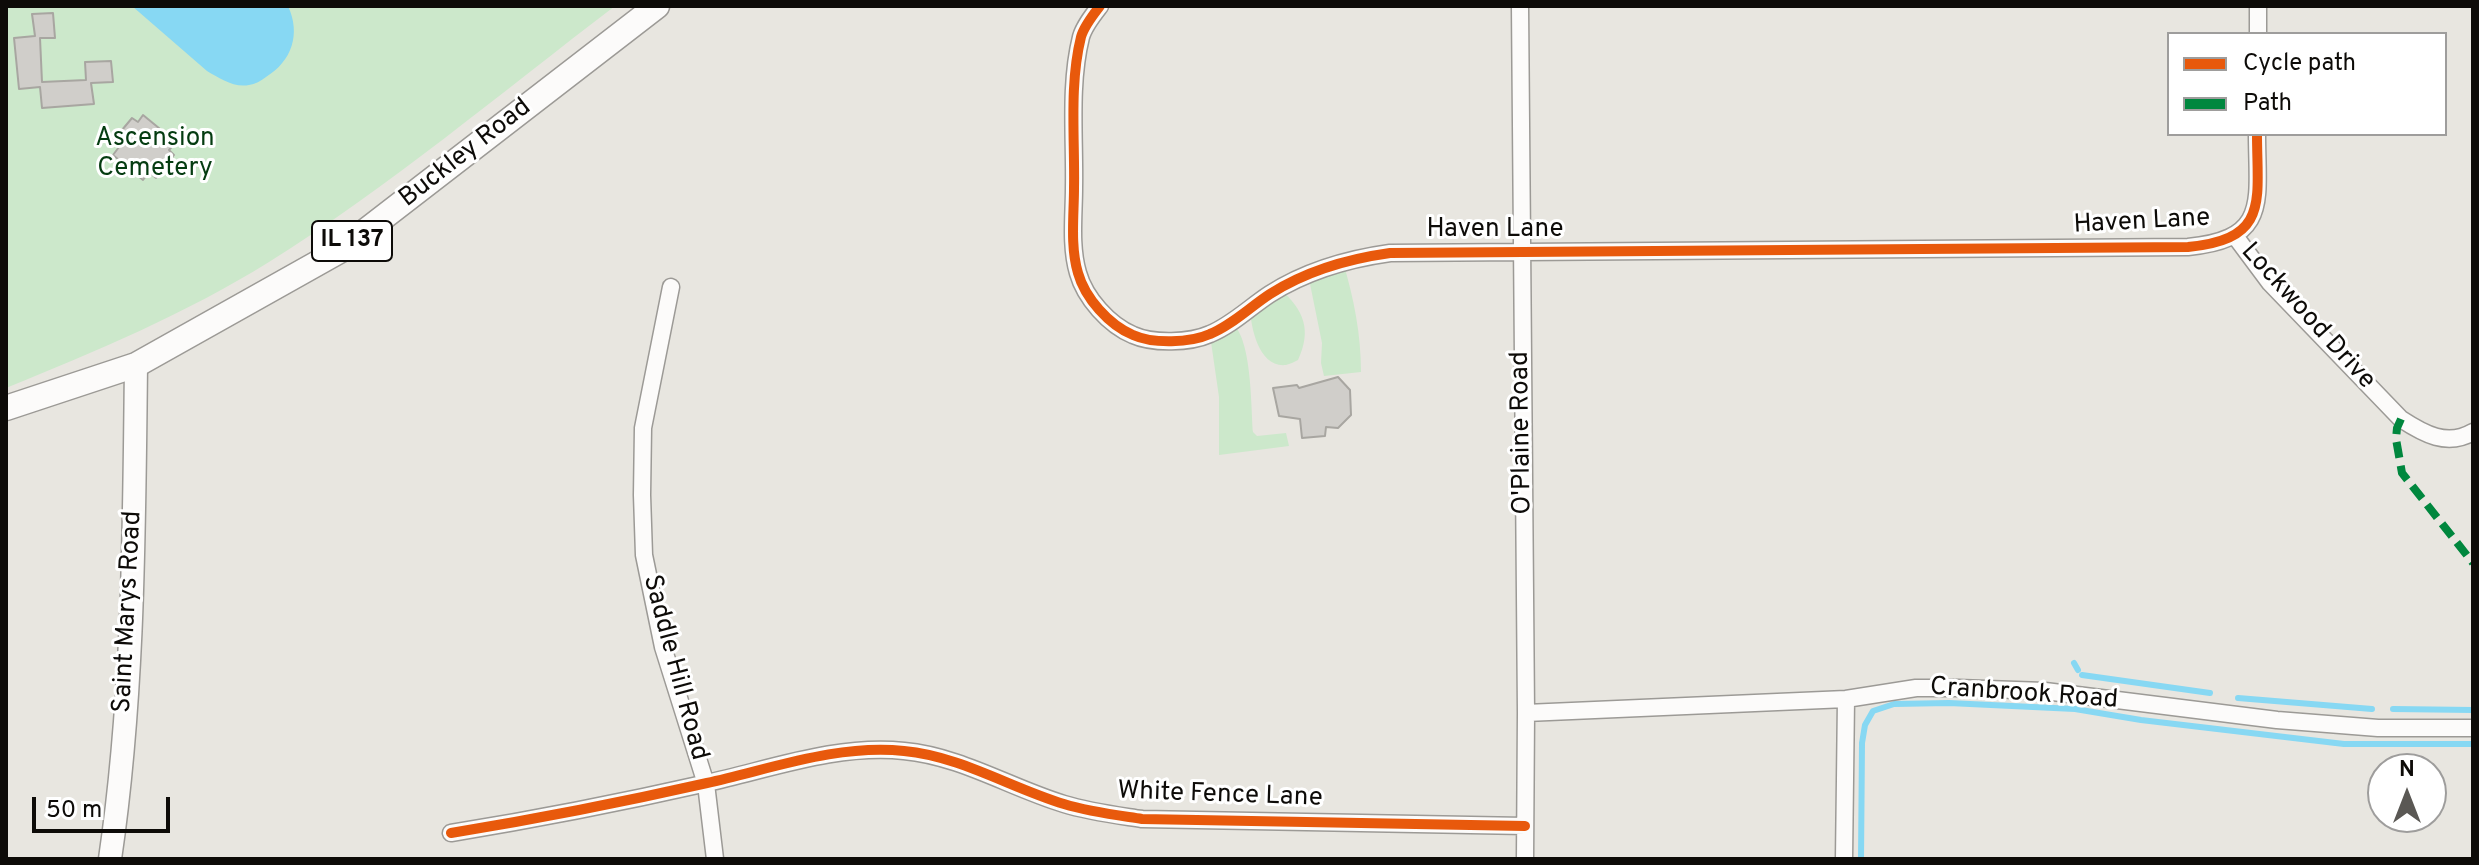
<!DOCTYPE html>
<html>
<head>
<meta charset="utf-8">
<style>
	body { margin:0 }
	#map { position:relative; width:2479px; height:865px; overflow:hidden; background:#e8e6e0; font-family:Overpass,sans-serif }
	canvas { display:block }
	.frame { position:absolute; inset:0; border:8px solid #0d0b08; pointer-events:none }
	.legend { position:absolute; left:2167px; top:32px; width:280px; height:104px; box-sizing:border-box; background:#fff; border:2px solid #9e9d9c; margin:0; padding:10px 14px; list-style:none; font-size:24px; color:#0d0b08 }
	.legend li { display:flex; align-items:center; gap:16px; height:40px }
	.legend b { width:40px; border:2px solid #9e9d9c }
	.north { position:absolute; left:2367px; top:753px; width:80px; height:80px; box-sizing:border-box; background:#fff; border:2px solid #9e9d9c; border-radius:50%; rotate:0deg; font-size:22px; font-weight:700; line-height:32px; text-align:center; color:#0d0b08 }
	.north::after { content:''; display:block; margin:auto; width:28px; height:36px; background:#5a5854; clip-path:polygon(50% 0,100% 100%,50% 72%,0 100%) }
	.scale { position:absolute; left:32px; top:797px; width:138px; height:36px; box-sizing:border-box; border:4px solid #0d0b08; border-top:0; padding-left:10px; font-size:24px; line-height:28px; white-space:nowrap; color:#0d0b08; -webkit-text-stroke:6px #fff; paint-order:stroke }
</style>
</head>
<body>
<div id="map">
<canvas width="2479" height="865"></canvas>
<div class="frame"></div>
<ul class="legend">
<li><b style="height:10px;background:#e8590c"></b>Cycle path</li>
<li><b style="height:10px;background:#00873e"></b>Path</li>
</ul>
<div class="north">N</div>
<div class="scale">50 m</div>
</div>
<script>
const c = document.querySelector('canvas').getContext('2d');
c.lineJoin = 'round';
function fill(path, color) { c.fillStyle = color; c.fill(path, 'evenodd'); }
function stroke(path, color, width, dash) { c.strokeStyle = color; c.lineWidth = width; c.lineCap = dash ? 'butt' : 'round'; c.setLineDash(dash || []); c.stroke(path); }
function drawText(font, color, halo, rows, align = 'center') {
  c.font = font + ' Overpass,sans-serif'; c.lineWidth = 6; c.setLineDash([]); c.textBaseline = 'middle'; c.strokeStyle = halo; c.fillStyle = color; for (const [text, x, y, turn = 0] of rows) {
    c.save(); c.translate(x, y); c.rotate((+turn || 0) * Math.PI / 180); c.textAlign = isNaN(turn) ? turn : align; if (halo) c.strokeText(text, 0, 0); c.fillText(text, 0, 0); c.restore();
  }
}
const green = new Path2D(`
	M6 6H615C502 92 389 187 269 262 187 313 95 352 6 388Z
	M1343 262C1354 299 1361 334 1361 372L1324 376 1321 363 1322 343 1308 274Z
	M1280 289C1304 310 1312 330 1298 360 1294 362 1290 364 1286 365 1259 368 1251 328 1250 309Z
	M1232 323C1252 339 1251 406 1253 432L1257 436 1286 433 1289 446 1219 455V397L1210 335Z`);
const water = new Path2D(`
	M132 6H288C301 34 292 61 266 77 261 81 255 84 249 85 234 88 219 78 207 71Z`);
const stream = new Path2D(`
	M2074 663 2078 670
	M2082 675 2210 693
	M2238 698 2372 709
	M2393 709 2473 710
	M1861 859 1862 743 1865 725 1873 711 1894 704 1949 703 2075 709 2141 720 2344 744H2473`);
const building = new Path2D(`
	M53 13 55 38H40L42 82 86 80 85 62 111 61 113 82 91 83 94 104 42 108 40 87 19 89 14 38 35 36 32 14Z
	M143 115 176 142 169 150 174 155 156 178 149 172 143 180 113 155 119 147 112 142 132 118 138 122Z
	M1338 377 1350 390 1351 415 1338 428 1326 427 1325 436 1302 438 1300 419 1279 416 1273 388 1297 385 1299 388Z`);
const minor = new Path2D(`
	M1100 6C1093 15 1084 26 1081 37 1069 85 1075 139 1074 188 1074 215 1070 246 1078 273 1085 298 1109 325 1133 335 1153 344 1190 343 1210 334 1232 325 1250 307 1270 294 1306 271 1347 259 1390 253L2188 247C2270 239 2257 201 2257 134
	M1520 6 1526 713 1525 859
	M2258 34V6
	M2235 236 2270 283 2401 419C2424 434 2447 447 2473 432
	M671 287 643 428 642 495 644 555 663 647 706 784 715 859
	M1526 713 1846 699 1916 688H1958L2045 691 2277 720 2378 728H2473
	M451 833C537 819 623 802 707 783 771 769 837 744 904 751 960 756 1011 788 1064 804 1090 812 1116 815 1142 819L1525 826
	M1844 859 1846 699`);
const secondary = new Path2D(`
	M110 859C134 696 134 530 136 365`);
const primary = new Path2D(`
	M6 408 136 365 341 250 657 6`);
const quiet = new Path2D(`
	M2401 419 2397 428 2396 439 2402 473 2473 563`);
const cycleway = new Path2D(`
	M1100 6C1093 15 1084 26 1081 37 1069 85 1075 139 1074 188 1074 215 1070 246 1078 273 1085 298 1109 325 1133 335 1153 344 1190 343 1210 334 1232 325 1250 307 1270 294 1306 271 1347 259 1390 253L2188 247C2270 239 2257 201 2257 134
	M451 833C537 819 623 802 707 783 771 769 837 744 904 751 960 756 1011 788 1064 804 1090 812 1116 815 1142 819L1525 826`);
const shields = [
	[352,241,80]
];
const shieldNames = [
	["IL 137",352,241]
];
const parkNames = [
	["Ascension",155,140],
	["Cemetery",155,170]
];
const streetNames = [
	["Buckley Road",466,154,-38],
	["Haven Lane",2142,223,-3],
	["Haven Lane",1495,231],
	["Lockwood Drive",2307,317,48],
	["O'Plaine Road",1523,433,-91],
	["Saint Marys Road",129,612,-87],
	["Saddle Hill Road",674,668,75],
	["Cranbrook Road",2024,695,4],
	["White Fence Lane",1220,796,2]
];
fill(green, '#cce8cb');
fill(water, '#87d8f3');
stroke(stream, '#87d8f3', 6);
fill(building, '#d0ceca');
stroke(building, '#a8a6a1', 2);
stroke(minor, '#9c9a96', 19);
stroke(secondary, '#9c9a96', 25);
stroke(primary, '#9c9a96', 27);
stroke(minor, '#fcfbfa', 16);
stroke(secondary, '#fcfbfa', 22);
stroke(primary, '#fcfbfa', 24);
stroke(quiet, '#00873e', 8, [16, 8]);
stroke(cycleway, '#e8590c', 10);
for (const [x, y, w] of shields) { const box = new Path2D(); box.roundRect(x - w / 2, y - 20, w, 40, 6); c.fillStyle = '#fff'; c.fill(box); stroke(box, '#0d0b08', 2); }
drawText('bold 24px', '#0d0b08', null, shieldNames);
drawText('26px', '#053c11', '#fff', parkNames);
drawText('26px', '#0d0b08', '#fff', streetNames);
</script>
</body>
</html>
